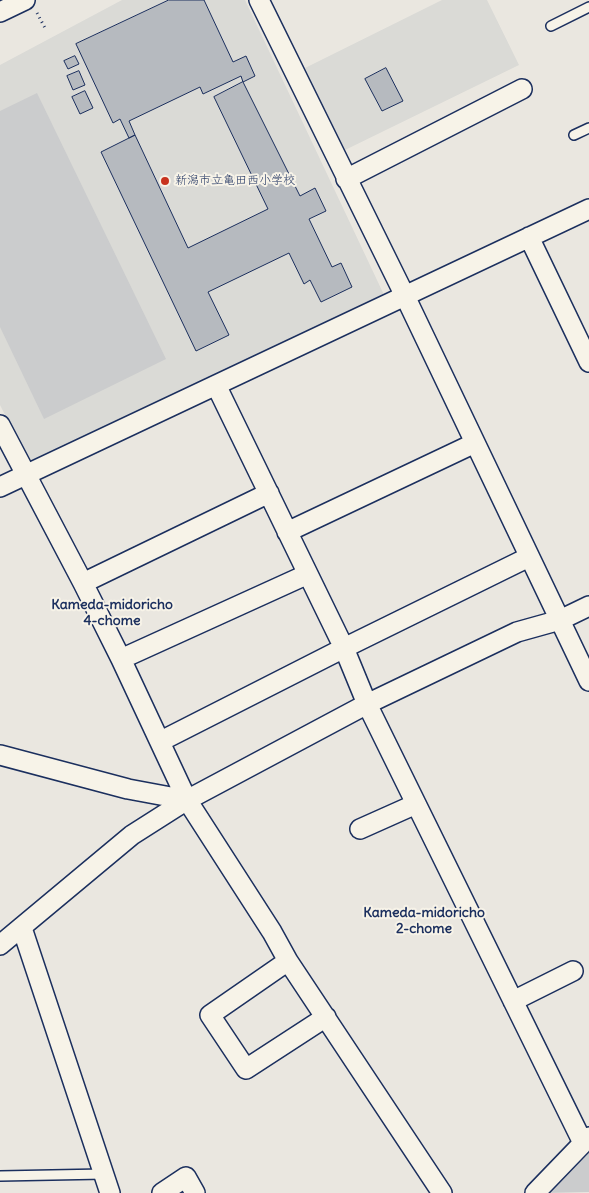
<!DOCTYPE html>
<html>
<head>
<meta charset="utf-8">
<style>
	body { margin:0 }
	canvas { display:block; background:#eae7e0 }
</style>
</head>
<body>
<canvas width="589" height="1193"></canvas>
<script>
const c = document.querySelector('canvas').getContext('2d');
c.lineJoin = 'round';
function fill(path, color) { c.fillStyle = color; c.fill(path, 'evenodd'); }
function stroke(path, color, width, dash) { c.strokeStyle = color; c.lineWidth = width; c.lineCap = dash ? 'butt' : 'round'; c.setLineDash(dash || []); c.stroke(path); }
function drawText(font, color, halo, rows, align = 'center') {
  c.font = font + ' Delius,"Klee One",sans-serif'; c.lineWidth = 4; c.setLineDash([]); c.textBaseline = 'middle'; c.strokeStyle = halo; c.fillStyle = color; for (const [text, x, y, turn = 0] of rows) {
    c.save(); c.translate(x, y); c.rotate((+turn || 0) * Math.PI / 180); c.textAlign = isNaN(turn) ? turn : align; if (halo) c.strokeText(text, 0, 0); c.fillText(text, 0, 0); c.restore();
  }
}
const built = new Path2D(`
	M122 0H245L385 297 108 430 29 462 0 405V65Z
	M442 0H487L519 65 345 150 305 68Z`);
const green = new Path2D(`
	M37 93 166 359 44 419 0 327V111Z
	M589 1143V1192L543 1193Z`);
const building = new Path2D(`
	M169 0H204L233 62 246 56 255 76 243 82 241 76 203 94 200 87 129 121 135 135 129 138 120 119 113 123 76 44Z
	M75 56 79 64 68 69 64 61Z
	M386 68 403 101 382 111 365 79Z
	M79 71 85 85 73 90 67 76Z
	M243 82 300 196 315 188 326 211 309 219 332 267 341 263 352 287 321 302 310 280 304 284 289 253 208 292 229 335 196 351 101 152 135 135 188 248 268 209 214 97Z
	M85 91 93 108 80 114 72 97Z`);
const path = new Path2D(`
	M37 13 45 28`);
const lane = new Path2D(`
	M551 26 589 7
	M574 135 589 128
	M0 1176 104 1174`);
const street = new Path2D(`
	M259 0 405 296 589 681
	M0 12 25 0
	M346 179 522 89
	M529 237 589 362
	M216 385 344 648 367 704 583 1143
	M0 425 83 583 121 659 187 800 272 932 288 961 442 1193
	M0 487 589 209
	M287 532 475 443
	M83 583 269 493
	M121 659 308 574
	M161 741 344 648 529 557
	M0 755 128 789 187 800
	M360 829 416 804
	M22 928 110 1193
	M0 945 132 835 187 800 367 704 517 632 560 620 589 606
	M288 961 210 1015 246 1069 326 1017
	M513 1001 573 971
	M162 1193 186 1177 195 1193
	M535 1193 589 1137`);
const markers = [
	[165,181,5,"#c8321e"]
];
const poiNames = [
	["新潟市立亀田西小学校",175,181]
];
const neighbourhoodNames = [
	["Kameda-midoricho",112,605],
	["4-chome",112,621],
	["Kameda-midoricho",424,913],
	["2-chome",424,929]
];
fill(built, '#dadad6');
fill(green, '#cbcccd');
fill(building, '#b6babf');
stroke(building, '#1b2f5e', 1);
stroke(lane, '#1b2f5e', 12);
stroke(street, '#1b2f5e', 22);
stroke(path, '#1b2f5e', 3, [1, 4]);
stroke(lane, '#f7f3e8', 9);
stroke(street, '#f7f3e8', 19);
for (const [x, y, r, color] of markers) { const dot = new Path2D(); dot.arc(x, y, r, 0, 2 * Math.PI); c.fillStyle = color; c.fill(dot); stroke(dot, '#f7f3e8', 2); }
drawText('12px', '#1b2f5e', '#f7f3e8', poiNames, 'left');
drawText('bold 14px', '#1b2f5e', '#f7f3e8', neighbourhoodNames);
</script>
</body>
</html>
